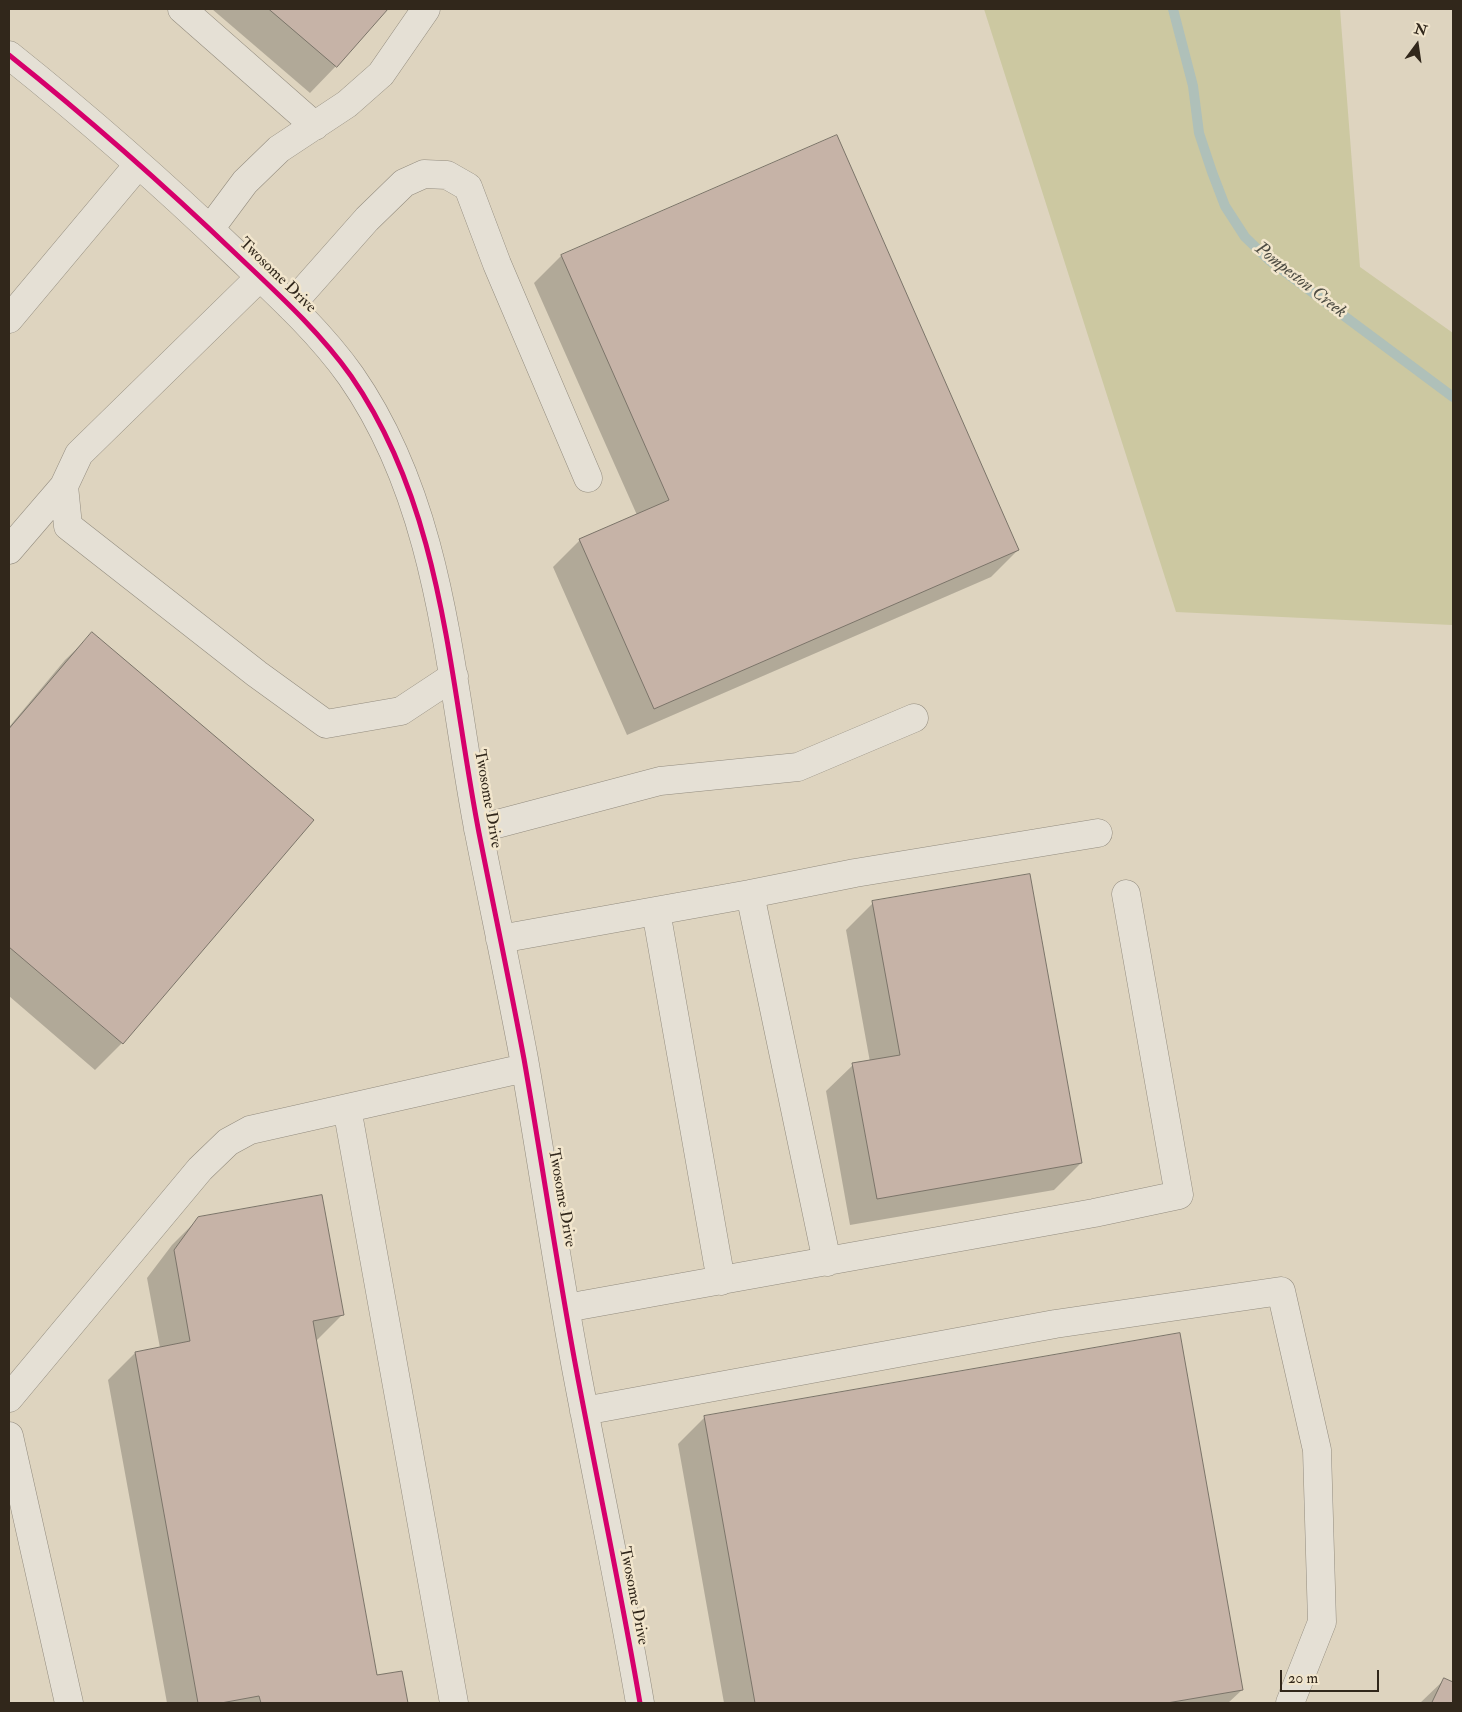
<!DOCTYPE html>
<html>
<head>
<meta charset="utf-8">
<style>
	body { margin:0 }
	#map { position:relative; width:1462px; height:1712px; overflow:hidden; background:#ded4bf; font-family:"IM FELL Double Pica",serif }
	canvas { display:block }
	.frame { position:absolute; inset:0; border:10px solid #31271b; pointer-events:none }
	.north { position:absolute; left:1392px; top:20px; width:50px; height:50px; -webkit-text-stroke:4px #f2e6cd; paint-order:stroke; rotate:14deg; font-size:14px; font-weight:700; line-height:20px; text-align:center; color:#31271b }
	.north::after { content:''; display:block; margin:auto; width:18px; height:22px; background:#31271b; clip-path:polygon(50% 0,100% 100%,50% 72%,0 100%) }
	.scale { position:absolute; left:1280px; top:1670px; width:99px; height:22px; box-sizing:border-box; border:2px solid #31271b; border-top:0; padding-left:6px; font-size:15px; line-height:18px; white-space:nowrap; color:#31271b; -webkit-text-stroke:4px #f2e6cd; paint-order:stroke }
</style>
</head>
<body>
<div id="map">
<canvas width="1462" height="1712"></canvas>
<div class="frame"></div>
<div class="north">N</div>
<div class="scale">20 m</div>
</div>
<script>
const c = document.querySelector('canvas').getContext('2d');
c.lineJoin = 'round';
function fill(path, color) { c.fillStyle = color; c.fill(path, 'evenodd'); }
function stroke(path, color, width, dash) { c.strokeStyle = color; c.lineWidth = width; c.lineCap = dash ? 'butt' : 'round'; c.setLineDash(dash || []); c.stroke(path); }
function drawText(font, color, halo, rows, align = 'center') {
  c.font = font + ' "IM FELL Double Pica",serif'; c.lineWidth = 5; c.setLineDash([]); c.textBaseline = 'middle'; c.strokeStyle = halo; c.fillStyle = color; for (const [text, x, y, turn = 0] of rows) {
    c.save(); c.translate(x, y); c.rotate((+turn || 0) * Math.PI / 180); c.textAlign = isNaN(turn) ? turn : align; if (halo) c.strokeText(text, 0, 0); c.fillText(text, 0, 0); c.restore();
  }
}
const green = new Path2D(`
	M984 9H1340L1360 267 1453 333V628L1452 625 1176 612Z`);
const shadow = new Path2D(`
	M212 9H386L336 66 310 93Z
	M836 137 1018 550 991 577 627 735 553 567 580 540 637 515 534 283 561 256Z
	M92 634 312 821 122 1043 95 1070 9 996V727L65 660Z
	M873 903 1081 1163 1054 1190 850 1225 826 1091 853 1065 870 1062 846 930Z
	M199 1218 342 1315 315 1342 376 1677 401 1672 407 1703H167L108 1380 135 1353 160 1348 147 1278 172 1245Z
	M705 1417 1242 1690 1228 1703H724L678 1444Z
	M1445 1679 1453 1683V1703H1420Z`);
const stream = new Path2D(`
	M1173 9 1193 86 1199 133 1212 172 1225 206 1245 237 1269 260 1453 397`);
const building = new Path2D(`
	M269 9H388L337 67Z
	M837 135 1019 550 654 709 579 539 669 500 561 255Z
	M92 632 314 820 123 1044 9 947V729Z
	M1030 874 1082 1163 877 1199 852 1063 900 1055 872 901Z
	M322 1195 344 1315 313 1321 377 1675 402 1671 408 1703H261L259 1696 221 1703H198L135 1352 190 1341 174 1250 198 1217Z
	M1180 1333 1243 1690 1167 1703H755L704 1416Z
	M1444 1678 1453 1682V1703H1432Z`);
const minor = new Path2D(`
	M182 9 315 126
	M9 55C88 118 164 185 237 255 277 293 319 331 351 376 444 510 449 679 479 833 494 909 510 984 524 1059 542 1162 557 1266 576 1368 597 1480 621 1591 640 1703
	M210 229 245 182 279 149 347 104 381 74 426 9
	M260 277 79 454 64 486 68 526 257 674 326 724 401 711 454 676
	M290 306 367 219 404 183 424 174 447 175 468 187 497 264 588 478
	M9 319 138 165
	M9 550 64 486
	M478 829 660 781 798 767 914 718
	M750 894 855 873 1098 833
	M656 911 721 1281
	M500 939 750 894 827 1262
	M347 1108 454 1703
	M566 1308 1094 1213 1179 1195 1126 894
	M9 1398 200 1169 228 1142 250 1130 525 1068
	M584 1411 1055 1324 1281 1291 1317 1450 1322 1622 1290 1703
	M9 1436 69 1703`);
const cycleway = new Path2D(`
	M9 55C88 118 164 185 237 255 277 293 319 331 351 376 444 510 449 679 479 833 494 909 510 984 524 1059 542 1162 557 1266 576 1368 597 1480 621 1591 640 1703`);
const streetNames = [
	["Twosome Drive",277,276,44],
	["Twosome Drive",487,799,80],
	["Twosome Drive",561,1198,80],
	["Twosome Drive",633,1596,79]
];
const waterNames = [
	["Pompeston Creek",1300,281,38]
];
fill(green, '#ccc8a1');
fill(shadow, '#0003');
stroke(stream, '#afc0b9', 10);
fill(building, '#c6b3a7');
stroke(building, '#7b7469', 1);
stroke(minor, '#938c7f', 29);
stroke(minor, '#e5e0d5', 28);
stroke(cycleway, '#d6006c', 5);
drawText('16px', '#31271b', '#f2e6cd', streetNames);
drawText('italic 18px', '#4c4b42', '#f2e6cd', waterNames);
</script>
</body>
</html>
